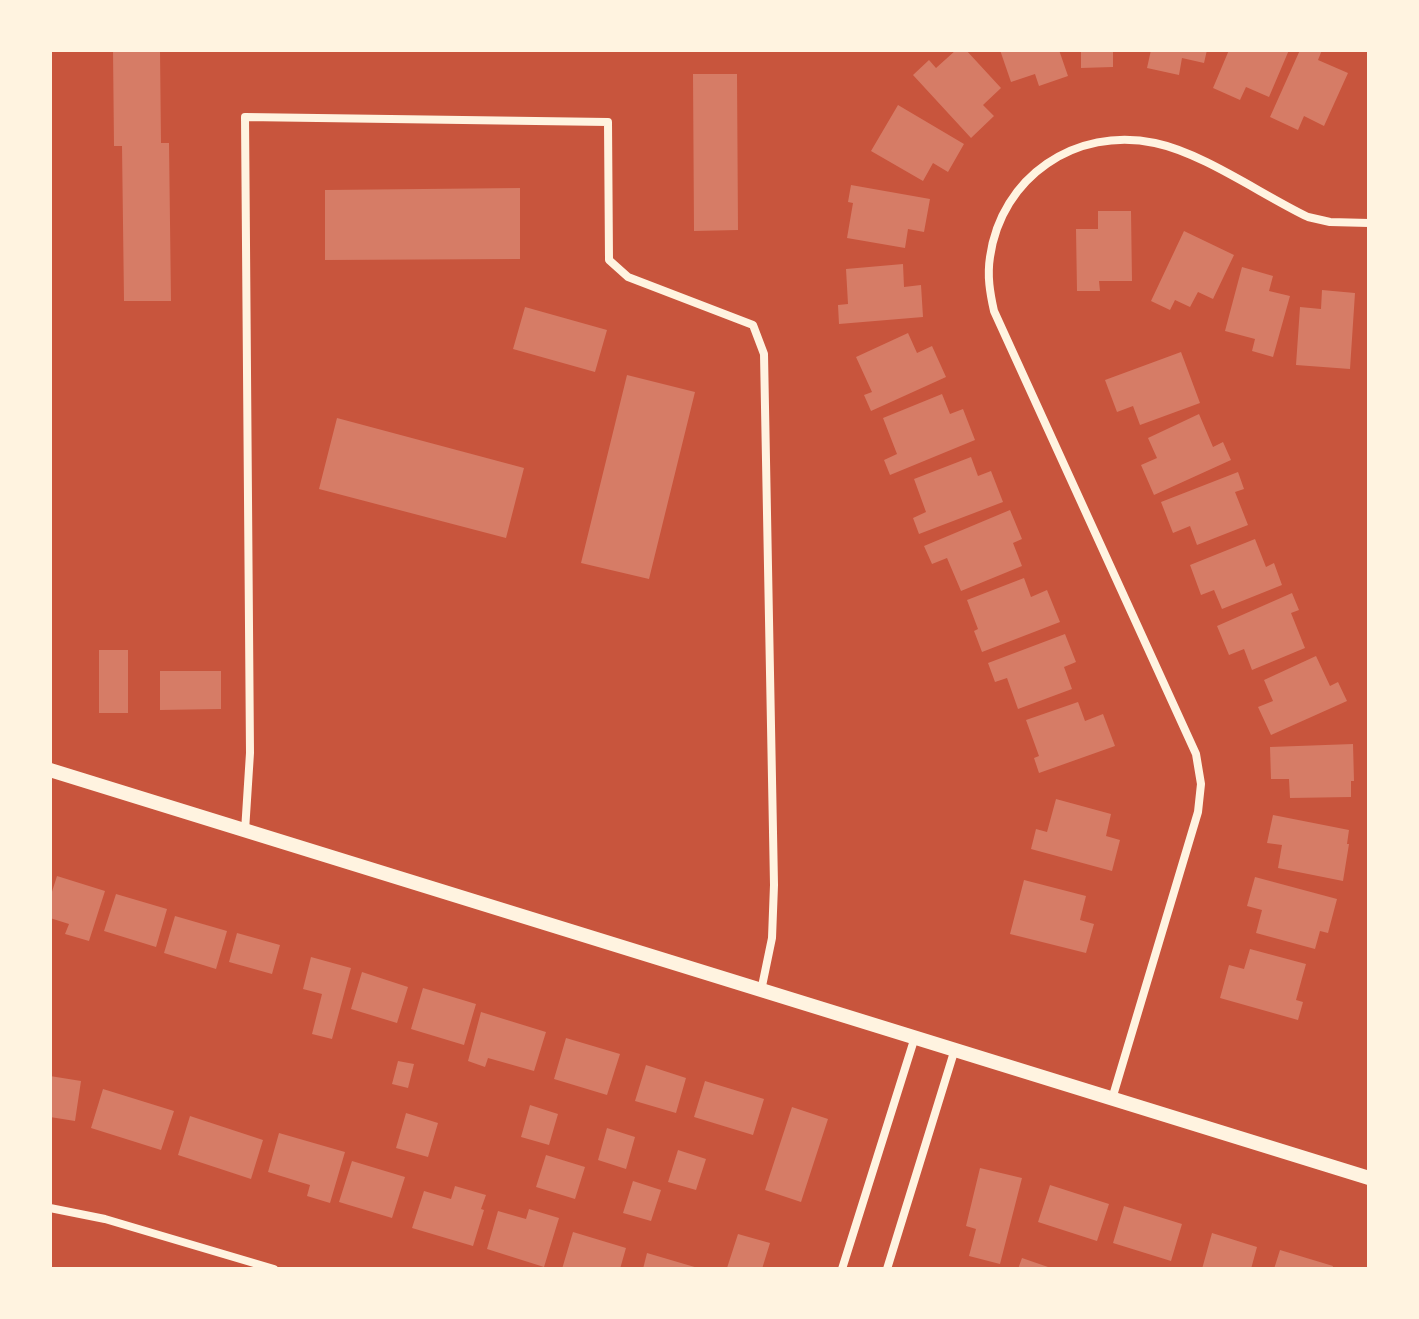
<!DOCTYPE html>
<html>
<head>
<meta charset="utf-8">
<style>
	body { margin:0 }
	#map { position:relative; width:1419px; height:1319px; overflow:hidden; background:#c8553d; font-family:"Fira Sans Condensed",sans-serif }
	canvas { display:block }
	.frame { position:absolute; inset:0; border:52px solid #fff3e0; pointer-events:none }
</style>
</head>
<body>
<div id="map">
<canvas width="1419" height="1319"></canvas>
<div class="frame"></div>
</div>
<script>
const c = document.querySelector('canvas').getContext('2d');
c.lineJoin = 'round';
function fill(path, color) { c.fillStyle = color; c.fill(path, 'evenodd'); }
function stroke(path, color, width, dash) { c.strokeStyle = color; c.lineWidth = width; c.lineCap = dash ? 'butt' : 'round'; c.setLineDash(dash || []); c.stroke(path); }
const building = new Path2D(`
	M113 50H160L161 143H169L171 301H124L122 146H114Z
	M956 50H966L1001 88 983 105 994 116 971 138 913 75 929 60 936 68Z
	M1000 50H1059L1068 76 1039 86 1035 74 1011 82Z
	M1081 50H1113V67L1081 68Z
	M1151 50H1207L1204 63 1182 58 1179 75 1147 68Z
	M1229 50H1289L1269 97 1246 87 1240 100 1213 88Z
	M1300 50H1322L1318 60 1348 73 1324 126 1304 116 1298 130 1270 117Z
	M693 74H737L738 230 694 231Z
	M898 105 964 144 948 172 933 163 923 181 871 151Z
	M851 185 930 199 924 232 908 229 905 248 847 238 853 203 848 202Z
	M520 188V259L325 260V190Z
	M1098 211H1131L1132 281H1099L1100 291H1077L1076 229H1098Z
	M1184 231 1234 255 1213 299 1198 292 1190 307 1175 300 1170 310 1151 301Z
	M903 264 904 287 921 285 923 317 839 324 838 305 848 304 846 269Z
	M1242 267 1273 276 1269 291 1290 296 1273 357 1252 351 1255 339 1225 331Z
	M1322 290 1355 293 1350 369 1296 365 1300 307 1321 309Z
	M525 307 607 330 595 372 513 349Z
	M908 333 917 353 932 346 946 377 871 411 864 395 872 392 856 357Z
	M1181 352 1200 403 1140 425 1133 406 1117 412 1105 380Z
	M627 375 695 392 649 579 581 563Z
	M942 394 950 414 963 409 975 440 890 475 884 460 897 454 883 418Z
	M1199 414 1213 447 1223 442 1231 460 1154 495 1141 465 1157 458 1148 438Z
	M337 418 524 468 506 538 319 489Z
	M971 457 978 476 991 471 1003 502 919 534 913 518 926 512 914 479Z
	M1238 472 1244 489 1235 492 1248 525 1197 545 1190 526 1173 533 1161 502Z
	M1010 510 1022 539 1013 543 1022 566 961 591 947 558 932 564 924 546Z
	M1255 539 1266 567 1274 563 1282 585 1222 609 1214 590 1201 595 1190 565Z
	M1024 578 1031 597 1047 590 1060 622 982 652 974 631 978 629 967 600Z
	M1292 593 1299 610 1291 613 1305 648 1252 670 1244 649 1229 655 1217 626Z
	M1065 634 1076 662 1064 667 1072 689 1018 709 1007 678 995 682 988 663Z
	M99 650H128V713H99Z
	M1316 656 1330 686 1338 682 1347 701 1271 735 1258 707 1273 701 1264 680Z
	M160 671H221V709L160 710Z
	M1078 702 1085 721 1103 714 1115 746 1039 773 1034 758 1039 756 1026 720Z
	M1353 744 1354 781H1351V797L1290 798 1289 779H1271L1270 747Z
	M1056 799 1111 814 1106 836 1120 840 1112 871 1031 849 1036 829 1047 832Z
	M1273 815 1349 830 1347 844H1349L1343 881 1278 868 1282 845 1267 843Z
	M57 876 105 891 89 941 65 934 69 924 50 918V898Z
	M1255 877 1337 899 1328 933 1320 931 1315 949 1256 933 1262 910 1247 906Z
	M1024 880 1086 896 1080 920 1094 924 1086 953 1010 934Z
	M116 894 167 909 156 947 104 931Z
	M175 916 227 931 216 969 164 953Z
	M237 933 280 945 272 974 229 962Z
	M1250 949 1306 964 1296 1000 1303 1002 1298 1020 1220 998 1229 965 1244 969Z
	M311 957 351 968 332 1039 312 1034 322 994 303 989Z
	M362 972 408 987 397 1023 351 1009Z
	M423 988 476 1004 464 1045 411 1029Z
	M481 1012 546 1032 534 1071 488 1058 485 1067 468 1061Z
	M566 1038 620 1054 607 1095 554 1079Z
	M398 1061 414 1064 408 1088 392 1084Z
	M646 1065 686 1078 676 1113 635 1101Z
	M50 1076 81 1081 75 1121 50 1117Z
	M705 1081 764 1099 753 1135 694 1117Z
	M103 1089 174 1111 161 1150 91 1128Z
	M530 1105 558 1114 549 1145 521 1137Z
	M792 1107 828 1119 801 1202 765 1190Z
	M406 1113 438 1123 428 1157 396 1148Z
	M190 1116 263 1140 251 1179 178 1155Z
	M607 1128 635 1137 626 1169 598 1160Z
	M279 1133 345 1152 330 1203 307 1196 310 1185 268 1172Z
	M678 1150 706 1159 696 1190 668 1182Z
	M546 1155 585 1167 575 1199 536 1187Z
	M352 1161 405 1177 392 1218 339 1202Z
	M980 1168 1022 1178 1000 1264 969 1256 976 1229 966 1226Z
	M633 1181 661 1190 651 1221 623 1213Z
	M1050 1185 1109 1204 1097 1241 1038 1222Z
	M455 1186 486 1195 481 1209 484 1210 473 1246 412 1228 424 1191 451 1199Z
	M1124 1206 1182 1224 1171 1261 1113 1243Z
	M529 1209 559 1218 544 1267 487 1249 498 1211 526 1219Z
	M573 1232 626 1248 620 1269H562Z
	M1212 1233 1257 1247 1251 1269H1202Z
	M738 1234 770 1243 762 1269 727 1268Z
	M1280 1250 1333 1266 1332 1269H1274Z
	M647 1253 698 1268V1269H643Z
	M1022 1258 1048 1267 1047 1269H1018Z`);
const minor = new Path2D(`
	M245 831 250 753 245 117 608 122 609 260 628 277 753 325 764 354 774 885 772 938 761 991
	M1112 1099 1198 812 1201 784 1196 754 994 311C990 293 987 276 990 257 1001 177 1076 126 1155 143 1203 153 1262 195 1308 217L1330 222 1369 223
	M50 1208 105 1219 274 1269
	M842 1269 914 1040
	M887 1269 954 1052`);
const tertiary = new Path2D(`
	M50 770 1369 1178`);
fill(building, '#d67c66');
stroke(minor, '#fff3e0', 8);
stroke(tertiary, '#fff3e0', 14);
</script>
</body>
</html>
